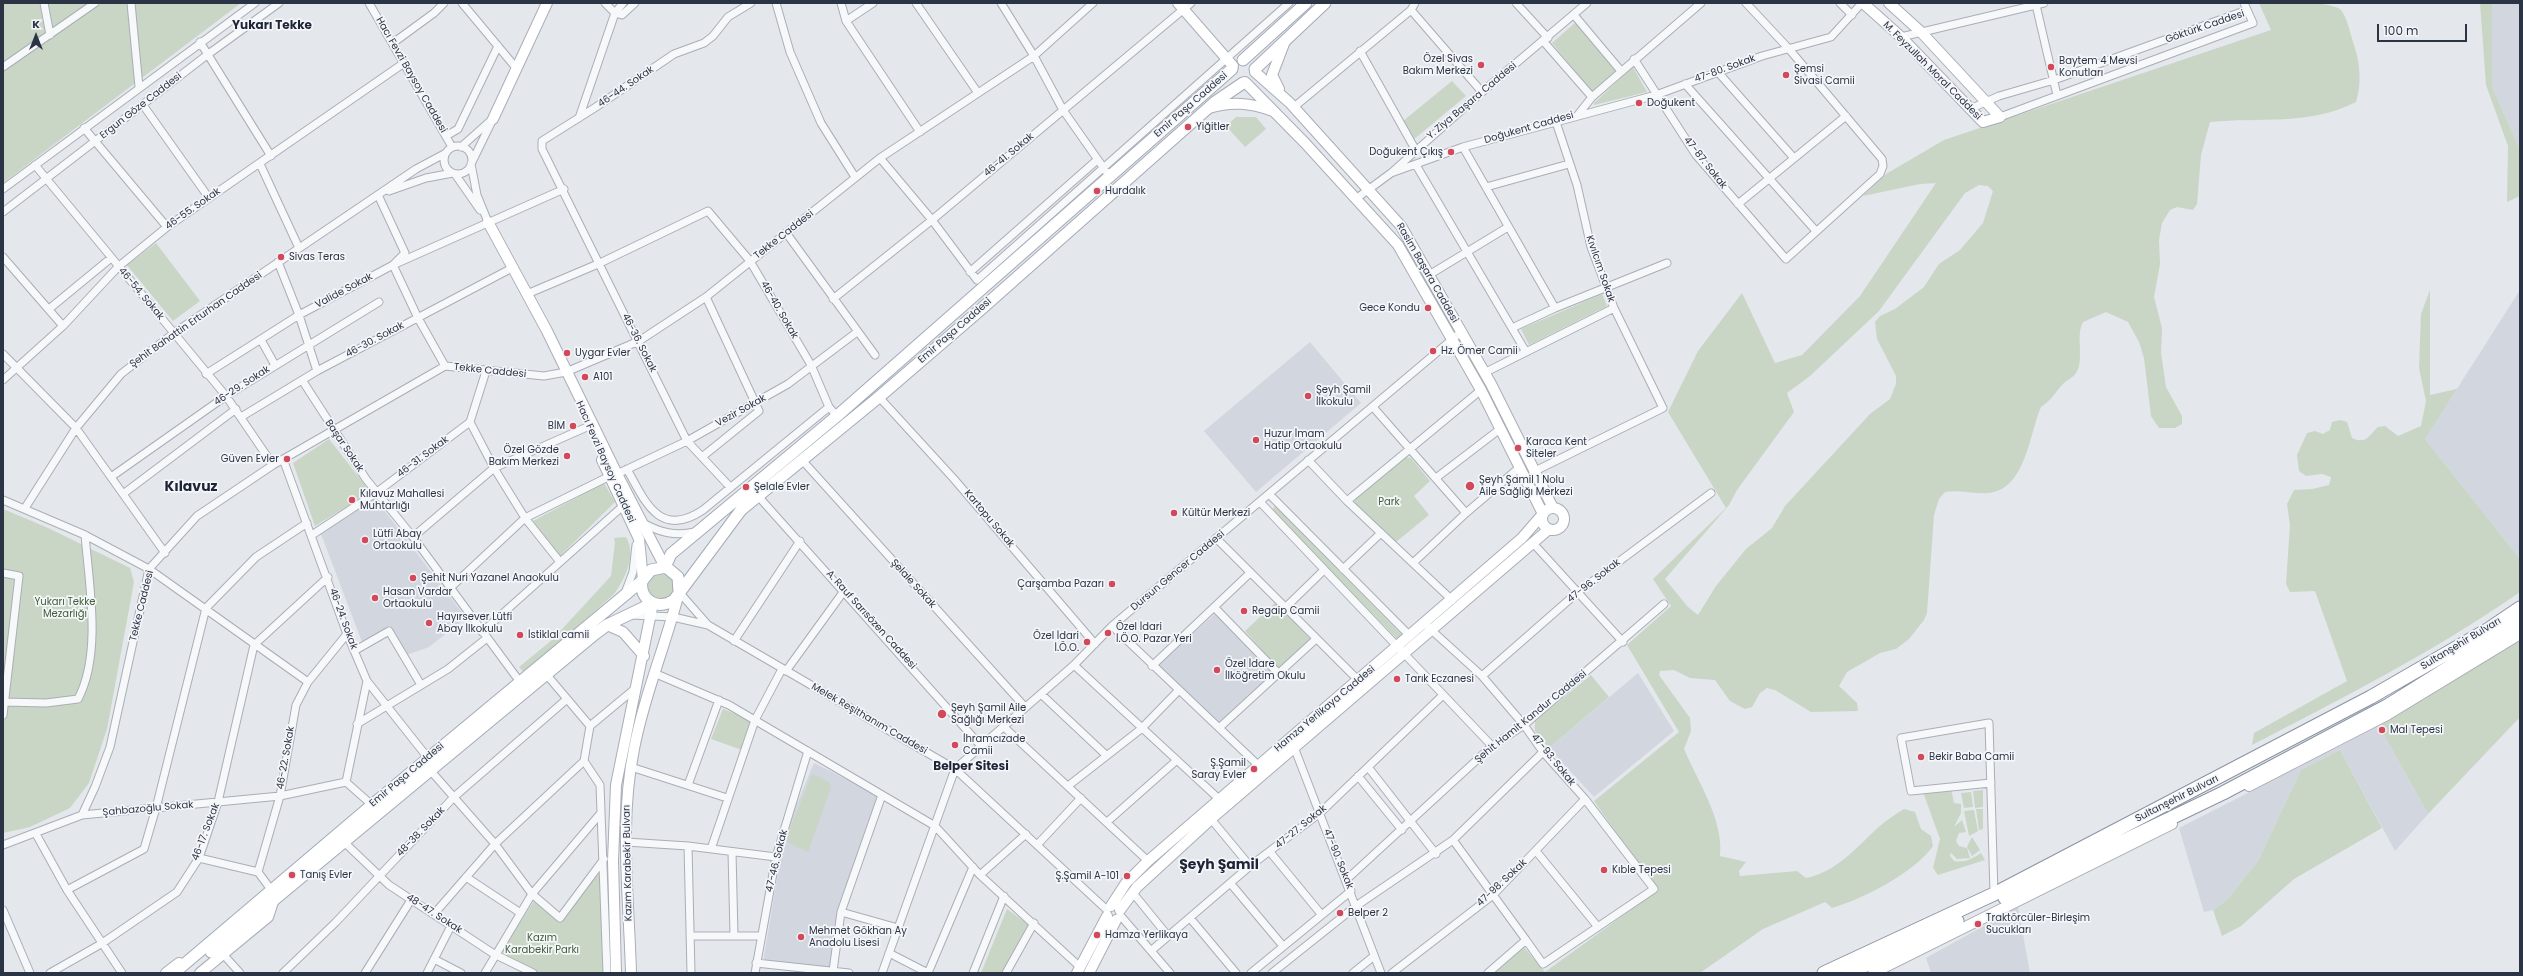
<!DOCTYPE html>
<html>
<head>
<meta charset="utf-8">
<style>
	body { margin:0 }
	#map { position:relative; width:2523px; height:976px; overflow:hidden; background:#e4e7ec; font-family:Poppins,sans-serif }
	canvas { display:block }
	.frame { position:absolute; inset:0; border:4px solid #2b3445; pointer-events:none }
	.north { position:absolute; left:16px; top:16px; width:40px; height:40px; -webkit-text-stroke:3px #f4f6f9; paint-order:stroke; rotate:0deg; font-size:11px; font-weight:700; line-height:16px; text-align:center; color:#2b3445 }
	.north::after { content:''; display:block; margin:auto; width:14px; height:18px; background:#2b3445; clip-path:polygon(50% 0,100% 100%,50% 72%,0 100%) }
	.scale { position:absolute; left:2377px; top:24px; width:90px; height:18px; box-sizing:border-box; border:2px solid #2b3445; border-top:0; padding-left:5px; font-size:12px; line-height:14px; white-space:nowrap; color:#2b3445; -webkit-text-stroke:3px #f4f6f9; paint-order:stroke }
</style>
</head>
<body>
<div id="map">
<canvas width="2523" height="976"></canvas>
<div class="frame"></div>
<div class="north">K</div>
<div class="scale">100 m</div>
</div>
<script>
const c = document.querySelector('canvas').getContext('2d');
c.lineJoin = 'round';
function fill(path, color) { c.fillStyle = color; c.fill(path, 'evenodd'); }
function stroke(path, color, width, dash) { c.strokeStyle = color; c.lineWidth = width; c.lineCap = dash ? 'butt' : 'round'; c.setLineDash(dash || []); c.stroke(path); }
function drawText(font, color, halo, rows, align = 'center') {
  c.font = font + ' Poppins,sans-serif'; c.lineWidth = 3.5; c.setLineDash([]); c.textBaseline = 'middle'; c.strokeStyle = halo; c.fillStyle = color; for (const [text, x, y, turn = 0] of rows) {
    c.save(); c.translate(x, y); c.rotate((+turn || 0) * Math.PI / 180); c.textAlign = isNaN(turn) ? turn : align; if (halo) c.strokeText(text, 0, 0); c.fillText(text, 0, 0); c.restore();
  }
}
const built = new Path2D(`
	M2492 3H2520V150L2492 87Z
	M2520 290V559L2425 439Z
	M1310 342 1361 403 1256 492 1204 431Z
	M375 498 466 618 429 647 404 656 390 627 362 642 321 534Z
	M1217 612 1275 674 1220 723 1158 665Z
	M1638 673 1674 731 1594 797 1549 748Z
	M2379 726 2428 814 2395 851 2340 750 2301 770 2258 861 2227 900 2213 910 2204 912 2179 828Z
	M814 763 880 796 837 911 832 970 763 962 785 832Z
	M2018 907 2030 973H1931L1926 958Z`);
const green = new Path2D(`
	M3 3H241L3 183Z
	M2259 3C2276 3 2330 0 2341 10 2348 19 2350 34 2354 45 2360 63 2362 83 2356 102 2310 126 2259 117 2210 122L2201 155 2197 204 2193 210 2177 207 2170 210 2162 223 2159 240 2160 264 2154 297 2162 328 2161 353 2166 387 2182 416V424L2175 428H2159L2151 416 2144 358 2139 342 2128 322 2106 312 2083 322C2075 337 2085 360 2076 373 2073 378 2068 379 2064 383 2055 392 2052 400 2041 407 2030 432 2026 484 1994 492 1978 496 1961 489 1945 492L1939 499 1934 515 1927 613 1924 620 1909 639 1896 649 1880 653 1847 672 1839 686 1857 703 1858 711 1811 712 1775 690 1767 688 1760 693 1752 707 1745 709 1730 701 1715 680 1690 678 1674 670 1660 671 1659 675 1690 718 1691 731 1684 749C1698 782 1724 820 1720 856L1746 862 1739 871 1740 876 1797 871 1806 878C1838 872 1858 845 1881 825 1888 819 1896 814 1904 809L1915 812 1921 829 1931 836 1933 846C1914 873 1863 899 1832 908L1825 902 1763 929 1700 973H1492L1523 946 1545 972 1657 891 1594 801 1679 732 1627 645 1671 606 1653 579 1726 508 1668 412 1698 351 1742 293 1775 363 1802 355 1860 296 1936 183 1920 184 1863 196 1886 174 1944 140 2271 30ZM1979 185 1988 186 1993 191 1983 223 1960 250 1939 264 1924 287 1895 309 1880 316 1875 322 1877 339 1896 376V384L1890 399 1870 414 1785 506 1772 528 1746 549 1716 586 1698 615 1688 607 1665 579 1729 505 1737 490 1794 412 1787 393 1810 376 1879 311 1965 193Z
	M2480 3H2492V87L2520 150V196L2507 202 2508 146 2486 85Z
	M1576 22 1617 71 1592 92 1552 43Z
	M1633 67 1647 92 1594 105V103Z
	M1452 81 1466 96 1413 140 1403 121Z
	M1236 117H1256L1266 129 1245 147 1226 126Z
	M156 243 200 301 173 321 127 265Z
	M2430 290V395L2457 389 2425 439 2520 559V592C2435 651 2343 698 2252 745L2254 733 2347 681 2315 591 2290 592 2286 584 2290 525 2287 504 2294 490 2312 489 2329 485 2331 477 2322 474 2306 476 2299 471 2297 455 2307 433 2315 431 2323 434 2330 430 2332 422 2340 420 2347 422 2352 438C2366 445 2369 435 2378 427L2385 426 2398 436 2421 426 2426 401 2419 368 2421 314Z
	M1602 294 1607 306 1529 345 1521 329Z
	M329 439 368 489V493L357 499 354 495 348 499 351 504 315 526 293 463Z
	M1405 457 1411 458 1430 481 1414 496 1429 515 1396 542 1355 503V498Z
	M604 483 615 502 560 556 533 521Z
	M1275 506 1403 636 1399 641 1272 510Z
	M3 509 46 527 130 568 134 582 107 729 89 783 70 808 30 827 3 833Z
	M626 537C637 555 625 579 614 594L525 674 519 667 552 640 611 576 615 542 614 538Z
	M648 586a13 13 0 1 1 26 0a13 13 0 1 1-26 0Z
	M1276 602 1311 640 1279 669 1245 631Z
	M2520 641V717L2428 814 2379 726Z
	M1591 675 1609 697 1549 748 1535 731V721Z
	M723 709 753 721 742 750 711 739Z
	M2340 750 2382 828 2294 879 2241 926 2222 936 2213 910 2227 900 2258 861 2301 770Z
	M812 774 829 782 831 787 808 852 787 842 791 826Z
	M1951 788 1954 803 1961 804V813L1954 827 1962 820 1966 832 1959 833 1956 841 1959 846 1967 848 1970 858 1957 859 1951 853 1950 856 1954 861C1965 863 1972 859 1981 853L1985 860 1938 875 1933 868 1940 839 1923 792Z
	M1983 790V807L1975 808 1973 791Z
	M1971 792 1973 807 1964 808 1961 793Z
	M1976 809H1983V829L1979 830Z
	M1974 810 1978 831 1969 836 1964 811Z
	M1972 837 1980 850 1972 856 1967 847Z
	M595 875H600L603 973H537L506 957 502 950 534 901 561 921Z
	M1007 909 1029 925 1002 973H981Z`);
const street = new Path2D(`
	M44 3 50 35
	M131 3 139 87
	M369 3 452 147
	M462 3 517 69
	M605 3 615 13 622 15 635 3
	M776 3 790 52 821 123 855 177
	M841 3 846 21 920 132
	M916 3 978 93
	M1001 3 1034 56 1063 110 1110 177
	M1516 3 1548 38
	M1840 3 1852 15
	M2036 5 2057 95
	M1411 10 1482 92
	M1574 15 1621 71
	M846 21 873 3
	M1901 37 2044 3
	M200 42 271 156
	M1544 42 1592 97
	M393 43 434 13 444 3
	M1360 51 1415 149
	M1634 59 1696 155 1786 259 1880 174 1883 166 1882 159 1789 49 1746 3
	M3 67 95 3
	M1717 71 1793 157
	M1685 84 1816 231
	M143 105 209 198
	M1294 107 1411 10 1415 3
	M1970 109 1999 96 2054 80 2247 10
	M1577 116 1592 97 1701 3
	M2000 117 2253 23 2244 3
	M579 118 615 13 623 3
	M84 128 167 227
	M446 136 458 129 498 46
	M444 160a14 14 0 1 1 28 0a14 14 0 1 1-28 0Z
	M461 147 489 122
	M1463 147 1555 308
	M880 158 932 220 977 280 1289 3
	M472 162 493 119
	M260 164 299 248
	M471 164 477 195 488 222
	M35 165 226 396 273 465
	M1416 165 1526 352
	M1391 173 1463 147 1656 95 1762 56 1831 37 1862 3
	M455 174 480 210
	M1486 187 1569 164
	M3 189 255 3
	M389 191 426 178 453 173
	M378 195 405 253 393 265 418 318 445 366
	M1357 198 1391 173 1482 92 1587 3
	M1738 204 1846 116
	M3 212 207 55 279 3
	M787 234 875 355
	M3 257 63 326
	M278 262 299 315 317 371
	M970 272 1097 160
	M1429 275 1508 227
	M527 294 598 264 708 211 750 261 811 365 829 407 837 416
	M833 299 932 220 1191 3
	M49 309 111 258
	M1512 328 1555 308 1667 263
	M261 340 275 365
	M3 354 76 428 25 508
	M1484 373 1614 308
	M206 374 299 315 393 265 564 189
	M3 380 63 326 118 267 167 227 404 63
	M302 380 366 479 413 537 520 682
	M879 397 954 479 1095 644
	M1373 407 1466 513
	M241 417 317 371 512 268
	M470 422 494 468 525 518 560 562
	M702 457 759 411 706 297
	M283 459 347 634 367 681 346 782
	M802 460 1025 707
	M1308 460 1347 501 1452 600
	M627 469C645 502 660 539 703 510L829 407
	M1533 472 1663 408 1614 308 1591 247 1577 185 1556 122
	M617 474 687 441 788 384 857 332
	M111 477 226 396 379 302
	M1436 478 1500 429
	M730 487 687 441 542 149V141L596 107 674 54 704 43 713 36 728 17 751 3
	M123 494 236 409
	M1269 494 1410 636
	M758 496 981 746
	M3 500 85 535 149 569 308 682
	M1347 501 1481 390
	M1260 502 1492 746
	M643 523C661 533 675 536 695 532
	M312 535 377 492 470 422 486 371
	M413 537 494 468 587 427
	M1216 538 1358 680
	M1532 542 1623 642
	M165 553 76 428 121 374 174 333 416 169 446 153
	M1413 563 1466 513 1520 467
	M1343 569 1381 533
	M3 573 19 576 3 715
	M449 589 525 518 610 476
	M679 592 708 625 955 769 1107 910
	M625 593 633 572 636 545
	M1215 608 1279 674
	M1285 608 1324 570
	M632 615 673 617 708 625
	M1112 626 1258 765
	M1428 627 1482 676 1524 725 1543 752 1585 799 1654 889 1543 964 1526 940 1488 973
	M482 632 624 505
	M734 641 800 541
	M354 651 389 631 421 685
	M1074 665 1219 799
	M1152 666 1250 573
	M786 671 844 591
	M654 673 729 705 935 826 980 875 1080 967
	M546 674 590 726 584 761
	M1482 676 1578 592 1711 493
	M367 681 428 758
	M1041 694 1106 755
	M3 702 46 703 78 699C102 654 89 584 85 535
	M357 724 448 669 487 638
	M590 726 637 687
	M1004 727 1148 861
	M1219 728 1316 639
	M1294 747 1381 973
	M584 761 600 785 607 973
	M631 767 727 798
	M1368 767 1436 854
	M430 770 495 844 532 894 560 918 604 859
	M1358 776 1402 830
	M1991 783 1911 791 1901 738 1989 723 1994 894
	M688 785 719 700
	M1068 786 1141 729 1178 691
	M82 815 280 796 346 782 372 805
	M1211 819 1250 866
	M1107 822 1177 760
	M36 834 67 890 122 973
	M1453 840 1526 940
	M344 842 389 885 494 954 533 973
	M626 842 688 846 776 857
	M3 845 82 815 95 787 110 747 149 569 197 516 273 465 445 366 544 376 566 372 639 341 706 297 880 158 1034 56 1093 3
	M1037 845 1081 798
	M688 846 691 973
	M711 849 755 720 782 669
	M1536 851 1598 927
	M732 852 734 935
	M1270 852 1321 914
	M199 858 258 872
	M980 875 1026 834
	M466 877 519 912
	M1346 880 1492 746 1524 725 1664 604
	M1231 884 1283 946
	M67 890 144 849 156 808 206 608 256 557 307 523
	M272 891 258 872 280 796 296 705 308 682 347 634
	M1133 893 1168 936
	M3 910 30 973
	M841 912 898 928
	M434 914 495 844 584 761
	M1120 915 1170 973
	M1190 918 1236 973
	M690 936H761
	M1152 950 1250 866 1320 813 1443 695
	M222 953 240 973
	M889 953 928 973
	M434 959 461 973
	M756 963 849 973
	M833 971 841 912 882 795
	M50 973 101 944 177 892 199 858 218 802 254 645 328 577
	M283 973 336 922 454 797 567 699
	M365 973 411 900
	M427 973 451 926
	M485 973 532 894 600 814
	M755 973 776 857 808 751
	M882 973 955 769 1074 665 1112 626 1461 332
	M928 973 973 867
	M973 973 1004 896
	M1006 973 1034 923
	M1251 973 1351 891
	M1272 973 1356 906 1453 840 1543 752
	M1353 973 1374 956
	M1392 973 1493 895 1585 799`);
const secondary = new Path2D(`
	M1178 3 1233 66
	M1863 3 1901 37 1983 122 2000 117 1921 32 1889 3
	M1255 72 1290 103 1401 226 1491 384 1553 508
	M1245 82 1305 143 1398 245 1481 390 1543 514
	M1279 89 1272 75 1285 41
	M1209 108C1232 101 1250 103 1273 111
	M493 119 547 3
	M488 222 547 331 617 474 665 567
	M602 460 639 539 643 580
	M1542 519a11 11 0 1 1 22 0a11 11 0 1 1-22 0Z
	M607 625 623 632 644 656
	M2249 786 2387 715 2520 634
	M1111 906 1126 883 1148 861 1522 538 1542 515
	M1120 910 1137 887 1211 819 1549 529
	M166 973 179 963
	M200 973 268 917 273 902
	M616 973 613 861 616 785 653 603
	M631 973C629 899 619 822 634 749 644 695 666 645 679 592
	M1077 973 1107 916
	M1089 973 1116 920
	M1873 973 2172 824`);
const primary = new Path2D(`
	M1243 60 1306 3
	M1255 69 1325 3
	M665 567 671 554 837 416 1232 69
	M679 592 678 577 666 567 651 570 642 581C639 600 658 611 674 600L741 510 879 397 979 311 1215 102 1243 83
	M211 952 595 634 607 625 653 603
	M174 973 372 805 643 580`);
const highway = new Path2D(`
	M2005 898 2223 793 2387 706 2520 623
	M1824 973 1994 894 2371 697 2489 629 2520 608
	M1849 973 1957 921`);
const markers = [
	[1481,65,4,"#d1495b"],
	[2051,67,4,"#d1495b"],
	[1786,75,4,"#d1495b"],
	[1639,103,4,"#d1495b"],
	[1188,127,4,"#d1495b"],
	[1451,152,4,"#d1495b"],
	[1097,191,4,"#d1495b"],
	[281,257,4,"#d1495b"],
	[1428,308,4,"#d1495b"],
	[1433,351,4,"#d1495b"],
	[567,353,4,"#d1495b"],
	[585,377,4,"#d1495b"],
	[1308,396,4,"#d1495b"],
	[573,426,4,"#d1495b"],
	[1256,440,4,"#d1495b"],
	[1518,448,4,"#d1495b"],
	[567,456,4,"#d1495b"],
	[287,459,4,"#d1495b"],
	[1470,486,5,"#d1495b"],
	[746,487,4,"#d1495b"],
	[352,500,4,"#d1495b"],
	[1174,513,4,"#d1495b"],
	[365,540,4,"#d1495b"],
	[413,578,4,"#d1495b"],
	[1112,584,4,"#d1495b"],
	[375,598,4,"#d1495b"],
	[1244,611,4,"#d1495b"],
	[429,623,4,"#d1495b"],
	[1108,633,4,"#d1495b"],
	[520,635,4,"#d1495b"],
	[1087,642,4,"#d1495b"],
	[1217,670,4,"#d1495b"],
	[1397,679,4,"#d1495b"],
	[942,714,5,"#d1495b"],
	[2382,730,4,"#d1495b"],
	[955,745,4,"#d1495b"],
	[1921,757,4,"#d1495b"],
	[1254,769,4,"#d1495b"],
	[1604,870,4,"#d1495b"],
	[292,875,4,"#d1495b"],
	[1127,876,4,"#d1495b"],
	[1340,913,4,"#d1495b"],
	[1978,924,4,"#d1495b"],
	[1097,935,4,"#d1495b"],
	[801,937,4,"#d1495b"]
];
const streetNames = [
	["Göktürk Caddesi",2205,27,-19],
	["47-80. Sokak",1725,69,-20],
	["M. Feyzullah Moral Caddesi",1932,71,45],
	["Hacı Fevzi Baysoy Caddesi",411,75,60],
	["46-44. Sokak",626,87,-34],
	["Y. Ziya Başara Caddesi",1472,101,-40],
	["Emir Paşa Caddesi",1191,105,-41],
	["Ergun Göze Caddesi",141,106,-38],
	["Doğukent Caddesi",1529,128,-16],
	["46-41. Sokak",1009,155,-40],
	["47-87. Sokak",1705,163,52],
	["46-55. Sokak",193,209,-35],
	["Tekke Caddesi",784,235,-38],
	["Kıvılcım Sokak",1600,269,71],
	["Rasim Başara Caddesi",1427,273,60],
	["Valide Sokak",344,291,-28],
	["46-54. Sokak",141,294,50],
	["46-40. Sokak",779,310,60],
	["Şehit Bahattin Erturhan Caddesi",196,320,-35],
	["Emir Paşa Caddesi",955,331,-41],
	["46-30. Sokak",375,340,-28],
	["46-36. Sokak",639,343,63],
	["Tekke Caddesi",490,371,6],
	["46-29. Sokak",242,386,-33],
	["Vezir Sokak",741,411,-29],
	["Başar Sokak",344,446,56],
	["46-31. Sokak",423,457,-37],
	["Hacı Fevzi Baysoy Caddesi",605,462,66],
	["Kartopu Sokak",989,519,50],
	["Dursun Gencer Caddesi",1178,571,-40],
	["47-96. Sokak",1594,581,-38],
	["Şelale Sokak",913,584,48],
	["Tekke Caddesi",142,606,-76],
	["46-24. Sokak",343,619,70],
	["A. Rauf Sarısözen Caddesi",871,620,48],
	["Sultanşehir Bulvarı",2461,644,-31],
	["Hamza Yerlikaya Caddesi",1325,709,-40],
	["Şehit Hamit Kandur Caddesi",1531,717,-39],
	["Melek Reşithanım Caddesi",869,719,30],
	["46-22. Sokak",286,758,-80],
	["47-93. Sokak",1553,760,51],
	["Emir Paşa Caddesi",407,775,-40],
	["Sultanşehir Bulvarı",2177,799,-27],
	["Şahbazoğlu Sokak",148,809,-5],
	["47-27. Sokak",1301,827,-39],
	["46-17. Sokak",206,832,-69],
	["48-38. Sokak",421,832,-46],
	["47-90. Sokak",1338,859,68],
	["47-46. Sokak",777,861,-76],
	["Kazım Karabekir Bulvarı",628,863,-91],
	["47-98. Sokak",1502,883,-43],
	["48-47. Sokak",434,914,33]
];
const poiNames = [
	["Özel Sivas",1473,59,"right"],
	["Bakım Merkezi",1473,71,"right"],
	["Baytem 4 Mevsi",2059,61],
	["Konutları",2059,73],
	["Şemsi",1794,69],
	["Sivasi Camii",1794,81],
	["Doğukent",1647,103],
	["Yiğitler",1196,127],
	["Doğukent Çıkış",1443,152,"right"],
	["Hurdalık",1105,191],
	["Sivas Teras",289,257],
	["Gece Kondu",1420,308,"right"],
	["Hz. Ömer Camii",1441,351],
	["Uygar Evler",575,353],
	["A101",593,377],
	["Şeyh Şamil",1316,390],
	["İlkokulu",1316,402],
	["BİM",565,426,"right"],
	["Huzur İmam",1264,434],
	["Hatip Ortaokulu",1264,446],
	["Karaca Kent",1526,442],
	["Siteler",1526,454],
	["Özel Gözde",559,450,"right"],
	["Bakım Merkezi",559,462,"right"],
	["Güven Evler",279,459,"right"],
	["Şeyh Şamil 1 Nolu",1479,480],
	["Aile Sağlığı Merkezi",1479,492],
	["Şelale Evler",754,487],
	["Kılavuz Mahallesi",360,494],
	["Muhtarlığı",360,506],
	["Kültür Merkezi",1182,513],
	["Lütfi Abay",373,534],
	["Ortaokulu",373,546],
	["Şehit Nuri Yazanel Anaokulu",421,578],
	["Çarşamba Pazarı",1104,584,"right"],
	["Hasan Vardar",383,592],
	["Ortaokulu",383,604],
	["Regaip Camii",1252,611],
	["Hayırsever Lütfi",437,617],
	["Abay İlkokulu",437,629],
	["Özel İdari",1116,627],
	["İ.Ö.O. Pazar Yeri",1116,639],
	["İstiklal camii",528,635],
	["Özel İdari",1079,636,"right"],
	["İ.Ö.O.",1079,648,"right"],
	["Özel İdare",1225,664],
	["İlköğretim Okulu",1225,676],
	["Tarık Eczanesi",1405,679],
	["Şeyh Şamil Aile",951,708],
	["Sağlığı Merkezi",951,720],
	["Mal Tepesi",2390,730],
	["İhramcızade",963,739],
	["Camii",963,751],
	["Bekir Baba Camii",1929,757],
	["Ş.Şamil",1246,763,"right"],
	["Saray Evler",1246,775,"right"],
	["Kıble Tepesi",1612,870],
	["Tanış Evler",300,875],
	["Ş.Şamil A-101",1119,876,"right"],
	["Belper 2",1348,913],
	["Traktörcüler-Birleşim",1986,918],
	["Sucukları",1986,930],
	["Mehmet Gökhan Ay",809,931],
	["Anadolu Lisesi",809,943],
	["Hamza Yerlikaya",1105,935]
];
const parkNames = [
	["Park",1389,502],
	["Yukarı Tekke",65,602],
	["Mezarlığı",65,614],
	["Kazım",542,938],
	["Karabekir Parkı",542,950]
];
const quarterNames = [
	["Yukarı Tekke",272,26],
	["Belper Sitesi",971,767]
];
const districtNames = [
	["Kılavuz",191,487],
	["Şeyh Şamil",1219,865]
];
fill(built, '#d2d6de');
fill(green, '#c9d6c5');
stroke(street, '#a9aeb7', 9);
stroke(secondary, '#a9aeb7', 12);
stroke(primary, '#a3abb8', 13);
stroke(highway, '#8b94a3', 15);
stroke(street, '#f7f8fa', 7);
stroke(secondary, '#fff', 10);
stroke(primary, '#fff', 11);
stroke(highway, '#fff', 13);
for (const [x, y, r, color] of markers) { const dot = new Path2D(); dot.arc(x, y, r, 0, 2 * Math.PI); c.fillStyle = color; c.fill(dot); stroke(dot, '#f4f6f9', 1.5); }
drawText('10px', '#2b3445', '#f4f6f9', streetNames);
drawText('10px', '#2b3445', '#f4f6f9', poiNames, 'left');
drawText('10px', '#3f6138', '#f4f6f9', parkNames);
drawText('bold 12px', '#1d2536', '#f4f6f9', quarterNames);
drawText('bold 14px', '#1d2536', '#f4f6f9', districtNames);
</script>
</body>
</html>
